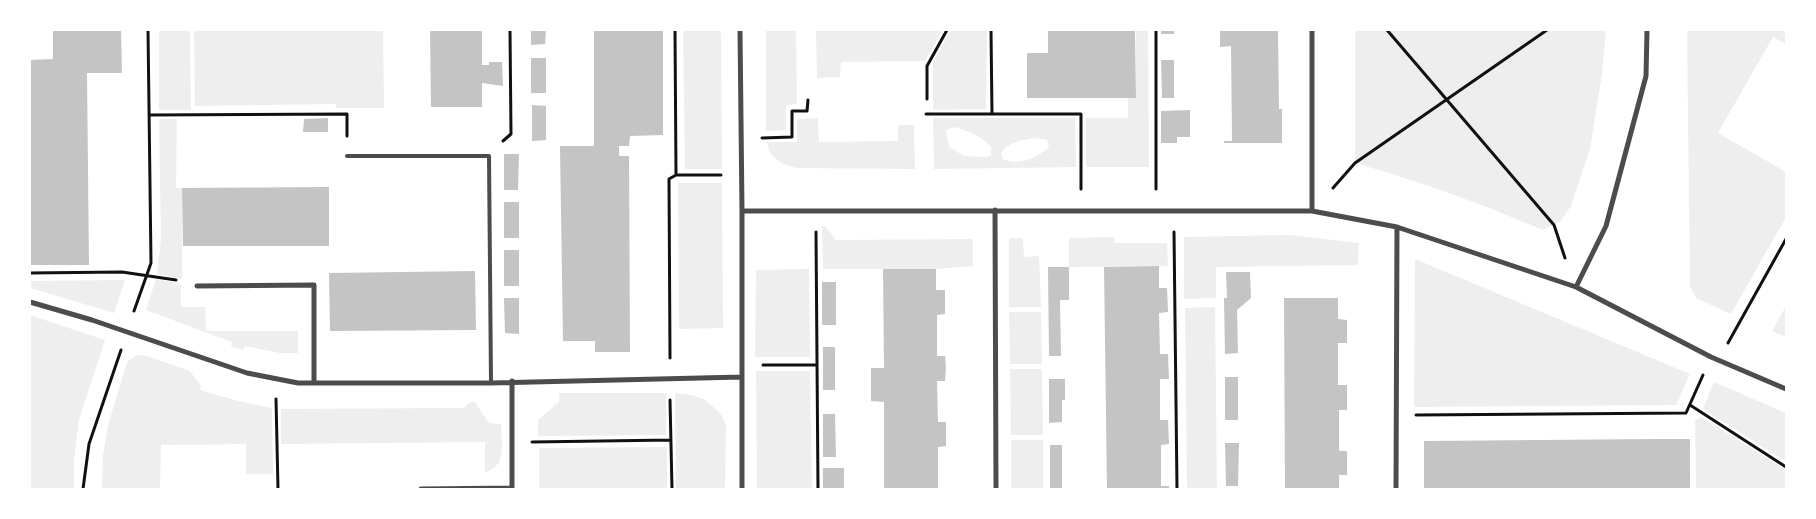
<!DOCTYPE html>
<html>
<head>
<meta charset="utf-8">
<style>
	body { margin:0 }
	#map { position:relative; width:1816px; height:519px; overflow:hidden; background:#fff; font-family:"Space Grotesk",sans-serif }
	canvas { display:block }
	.frame { position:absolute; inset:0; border:31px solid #fff; pointer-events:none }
</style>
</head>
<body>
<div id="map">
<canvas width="1816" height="519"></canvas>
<div class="frame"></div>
</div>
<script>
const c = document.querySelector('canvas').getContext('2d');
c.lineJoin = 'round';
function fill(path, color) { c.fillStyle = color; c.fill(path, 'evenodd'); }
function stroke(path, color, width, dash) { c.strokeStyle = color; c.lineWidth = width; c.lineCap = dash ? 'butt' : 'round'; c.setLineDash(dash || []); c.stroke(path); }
const green = new Path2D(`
	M159 30H190L191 110H159Z
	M194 30H383L384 108H336V104L195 106Z
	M683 30H721L722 169H685Z
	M766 30H796L797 104 786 105V130L766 131Z
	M816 30H943L925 61 841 62 840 77 817 78Z
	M951 30H987L986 109 933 110V62Z
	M1136 30H1148L1149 167H1086V118H1128V98H1136Z
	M1355 30H1606L1602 74 1590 149 1571 206 1560 222 1543 230C1481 204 1420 181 1355 163Z
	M1687 30H1786V44L1773 37 1718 133 1786 172V217L1731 314 1696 298 1690 287Z
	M818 118 819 142 898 141V125H914L915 169 798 168C783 165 769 159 767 142H797V119Z
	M933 118H1075L1076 167 934 169ZM955 127C968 131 983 137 991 147V155L987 157 964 156 949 147 946 130ZM1034 138 1047 140 1049 147C1037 158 1019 166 1003 159L1001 153C1008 142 1022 140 1034 138Z
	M159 119H177L176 188H182V279L157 274 161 239Z
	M678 183H722L723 328 679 329Z
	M822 226H825L836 240 973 239V266L936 269H823Z
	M1290 235 1359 243 1358 265 1216 267V298L1184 299V237Z
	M1114 237V243H1167L1168 266 1069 267V238Z
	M1009 238H1023L1024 257 1039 256 1041 307H1009Z
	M1415 259 1690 374 1676 405 1414 407Z
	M809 269 810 357H755L756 270Z
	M156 279 181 284V307H205L206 331H298V353H280L245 346 243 350 231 346 232 342 146 310Z
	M125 280 114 313 30 288V281Z
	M1786 306V337L1772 331Z
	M1215 307 1217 489H1187L1185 308Z
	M1009 312H1041L1042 364H1010Z
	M30 315 105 340 79 420 74 459V489H30Z
	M137 355 147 356 190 371 201 386 200 390 238 401 272 408 273 474H246V444L161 445 160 489H102L103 455 108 425 127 362Z
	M1010 369H1042L1043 435H1011Z
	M756 371H810L812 489H757Z
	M1714 382 1786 413V462L1703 409Z
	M559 393H666V435L538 436V420L559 402Z
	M675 393 692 395 705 400 721 414 726 425 725 489H676Z
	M470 402H475L489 423 501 424C501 443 508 466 485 472V442L281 444V409L464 408Z
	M1700 416 1786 470V489H1696L1695 419H1699Z
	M1011 440H1043V489H1011Z
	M667 447V489H539V448Z`);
const building = new Path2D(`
	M53 30H121L122 73H87L89 265H30V60L53 59Z
	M430 30H482V65H489V62H502L503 86 482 83V107H431Z
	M531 30H546L545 44 531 45Z
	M594 30H663V135L630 136 629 146H619V156H629L630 352H595V341H563L560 146H594Z
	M1048 30H1135L1136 98H1027V53H1048Z
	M1161 30H1174V34H1161Z
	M1220 30H1278L1279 109H1282V143H1224V141H1232L1231 46 1220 47Z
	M531 58H546V93H531Z
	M1161 60H1174V98H1162Z
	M532 105 546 106V140L532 141Z
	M1190 110V137H1177V143H1161V111Z
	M328 118V132H303L304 119Z
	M504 154H519L518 190H504Z
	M329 187V246H183L182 188Z
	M504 202H519V238H504Z
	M504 250H519V286H504Z
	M1159 266V288H1167L1168 312 1159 313 1160 354H1168L1169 379H1160V420H1168L1169 444 1161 445V486H1169V489H1107L1104 267Z
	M1048 267H1069V300H1060L1061 356H1049Z
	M883 269H936V290H945V314L937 315V356H945L946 368 945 381H937L938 422H946V446L938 447V489H884V402L871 401V368H884Z
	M475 271 476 330 330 331 329 273Z
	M1226 272H1250L1251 298 1237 310 1238 353 1225 354 1224 298H1227Z
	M822 282H836V325H822Z
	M504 298H519V334L505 333Z
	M1284 298H1338V319L1347 320V343H1338V385H1347V410H1339V451H1347V475H1339V489H1285Z
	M823 347H835V390H823Z
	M1225 377H1238V420H1225Z
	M1049 379H1065V400H1062V422L1049 423Z
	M823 414H835L836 457H823Z
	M1656 439H1690V489H1424V441Z
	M1225 443H1239L1238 486H1226Z
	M1050 445H1062V488H1050Z
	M823 468H844V489H823Z`);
const path = new Path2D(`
	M675 30 676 175H721
	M991 30 992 114
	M1156 30V189
	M1387 30 1554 225 1565 258
	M927 99V66L947 30
	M926 114H1081V189
	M149 115 347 114V136
	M762 138 792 137V111H807L808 100
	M503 141 511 134 510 30
	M1333 188 1355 163 1547 30
	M816 232 818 489
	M1174 232 1177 489
	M30 273 122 272 176 280
	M134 311 151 263 148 30
	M1728 343 1786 239
	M670 358 669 179 676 175
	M763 365H817
	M276 399 278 489
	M670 400 672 489
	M1690 405 1786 467
	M1416 415 1686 413 1703 375
	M532 442 671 440
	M83 489 89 444 121 350`);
const service = new Path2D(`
	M347 156H489L491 383`);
const minor = new Path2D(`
	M740 30 742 211V489
	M1312 30V211
	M995 210 996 489
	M742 211H1312L1397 227 1576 287 1711 357 1786 389
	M197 286 314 285V383
	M1576 287 1606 226 1646 76 1647 30
	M30 302 92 320 247 373 298 383H491L742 377
	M421 489 512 488V381
	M1396 489 1397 227`);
fill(green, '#eee');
fill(building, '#c4c4c4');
stroke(path, '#111', 3);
stroke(service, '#4c4c4c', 4);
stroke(minor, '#4c4c4c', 5);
</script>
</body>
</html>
